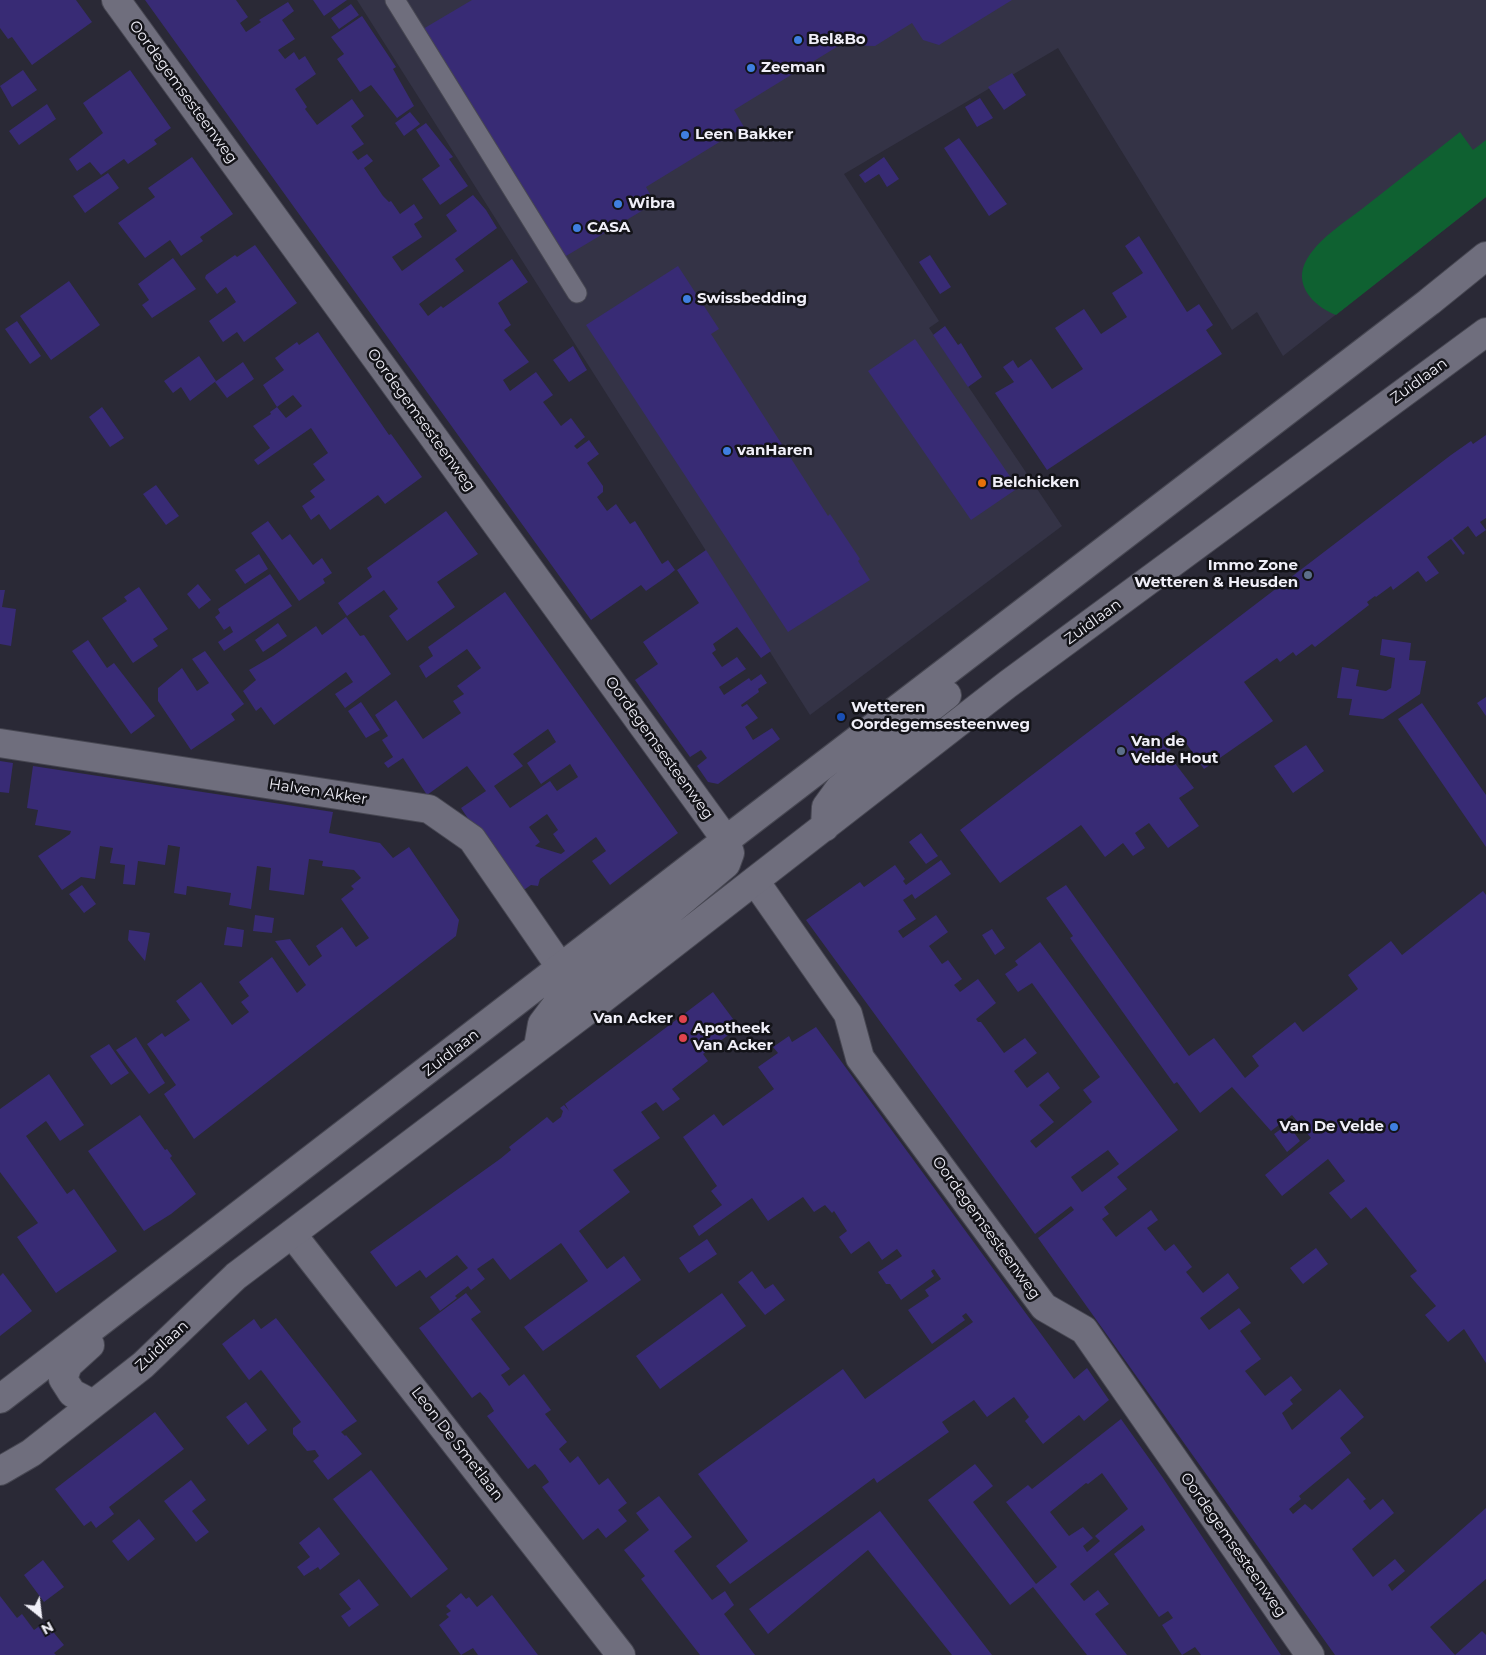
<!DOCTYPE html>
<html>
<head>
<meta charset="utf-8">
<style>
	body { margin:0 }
	#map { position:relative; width:1486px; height:1655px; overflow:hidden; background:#2a2936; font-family:Montserrat,sans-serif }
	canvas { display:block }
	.north { position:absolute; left:15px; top:1590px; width:50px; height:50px; -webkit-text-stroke:4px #131318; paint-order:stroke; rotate:151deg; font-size:14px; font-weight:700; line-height:20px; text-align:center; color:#f0eff8 }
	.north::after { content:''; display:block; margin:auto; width:18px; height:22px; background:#f0eff8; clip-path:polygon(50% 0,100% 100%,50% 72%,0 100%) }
</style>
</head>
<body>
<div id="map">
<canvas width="1486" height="1655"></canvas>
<div class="north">N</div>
</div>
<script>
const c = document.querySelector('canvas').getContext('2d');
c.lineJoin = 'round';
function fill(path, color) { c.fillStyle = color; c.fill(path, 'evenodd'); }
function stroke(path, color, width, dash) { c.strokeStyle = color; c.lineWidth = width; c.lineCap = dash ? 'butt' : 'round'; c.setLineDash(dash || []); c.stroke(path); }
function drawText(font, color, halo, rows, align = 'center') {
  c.font = font + ' Montserrat,sans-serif'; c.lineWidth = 5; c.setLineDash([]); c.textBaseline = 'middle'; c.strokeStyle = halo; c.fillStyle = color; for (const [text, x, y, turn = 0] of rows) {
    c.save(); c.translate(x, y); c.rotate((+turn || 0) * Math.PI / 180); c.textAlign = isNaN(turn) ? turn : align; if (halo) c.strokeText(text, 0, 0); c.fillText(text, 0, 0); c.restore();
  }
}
const built = new Path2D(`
	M357 0H1486V197L1283 356 1257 312 1232 330 1058 48 844 174 939 321 929 328 1062 526 810 715Z`);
const green = new Path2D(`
	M1460 132 1473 150 1486 140V197L1336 315C1313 306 1292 284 1307 259 1321 236 1347 221 1367 205 1398 181 1429 156 1460 132Z`);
const building = new Path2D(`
	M0 0H76L92 22 32 65 12 37 8 39 0 28Z
	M145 0H236L248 17 240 23 246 32 261 22 259 20 288 2 294 11 282 20 295 39 278 50 285 59 294 52 299 60 305 56 316 74 295 89 307 107 305 109 317 125 352 99 364 116 351 126 364 144 352 152 358 160 367 154 373 161 364 168 383 196 389 202 391 201 400 214 414 204 423 218 414 224 422 237 392 257 402 271 457 231 446 215 473 195 486 210 497 228 455 259 464 271 419 304 428 316 441 306 443 308 512 259 528 282 498 303 511 325 504 330 529 362 503 380 510 391 536 372 553 395 543 402 561 426 571 418 585 437 574 446 577 449 589 440 599 454 587 463 603 486V492L597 497 607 511 616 504 630 524 635 521 662 564 668 560 675 570 669 575 646 591 641 585 591 620Z
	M313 0H347L324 16Z
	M472 0H1012L939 45 923 40 912 23 875 46 840 45 734 110 744 127 646 187 655 203 561 259 423 29Z
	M351 4 359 15 339 29 331 18Z
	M362 16 396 67 393 69 414 106 397 118 371 85 360 92 337 59 344 54 331 37Z
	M23 70 37 90 12 107 0 86Z
	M130 70 171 128 154 140 157 144 128 164 124 159 101 175 90 162 77 171 69 159 103 133 83 103Z
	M1012 73 1026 95 1004 110 988 87Z
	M980 98 993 118 977 127 965 107Z
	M47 104 56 119 19 145 9 131Z
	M410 112 420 124 404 136 395 123Z
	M426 123 453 157 449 159 468 186 440 205 422 179 440 166 416 130Z
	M959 138 1007 204 989 216 944 148Z
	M192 157 233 214 200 237 203 241 181 256 170 240 145 258 118 223 155 197 148 188Z
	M884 157 899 179 887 187 879 174 865 183 859 175Z
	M108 173 119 188 85 213 73 196Z
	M1139 236 1187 312 1199 304 1213 325 1206 330 1222 354 1047 470 995 393 1014 382 1003 367 1013 360 1018 368 1031 359 1052 389 1083 369 1055 328 1084 309 1101 334 1127 317 1112 293 1143 273 1125 246Z
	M255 245 297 303 244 342 237 332 223 342 209 321 236 302 226 287 217 294 205 278 206 275 235 255 237 257Z
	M930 255 951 287 940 294 919 262Z
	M173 258 196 289 152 318 142 305 149 300 138 284Z
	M678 266 719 329 711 334 828 516 830 514 860 559 858 561 870 580 788 632 586 325Z
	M69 281 100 325 51 360 20 316Z
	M17 321 41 356 30 364 5 329Z
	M945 326 958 345 961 343 982 377 968 387 933 335Z
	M318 332 389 435 391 434 422 477 385 504 378 495 330 530 319 514 311 520 302 506 315 497 310 491 325 480 313 464 328 453 311 428 258 465 254 460 270 448 253 426 271 414 270 412 277 407 286 418 302 406 293 395 277 407 263 385 284 370 275 358 297 342 299 345Z
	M915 339 1018 488 971 520 868 371Z
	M573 346 587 370 569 382 553 360Z
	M199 356 216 381 190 401 181 387 173 393 164 381Z
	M243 362 254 379 227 398 215 382Z
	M102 407 124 438 110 447 89 417Z
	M1486 435V518L1480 522 1486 530 1476 537 1468 526 1453 538 1465 553 1463 555 1451 539 1427 557 1439 573 1426 582 1418 571 1393 590 1391 586 1376 597 1375 596 1367 602 1369 605 1315 647 1312 644 1296 656 1293 652 1280 662 1277 658 1244 682 1273 721 1204 769 1177 730 1163 739 1171 750 1167 753 1194 788 1179 798 1199 826 1168 848 1149 823 1135 833 1145 848 1133 856 1123 843 1105 857 1081 825 1000 883 960 830 1451 455 1471 441 1473 444Z
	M156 485 179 516 166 525 143 494Z
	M446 511 478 554 437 582 455 607 407 641 389 616 398 609 384 590 347 616 338 603 372 577 367 568Z
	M268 521 282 540 290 534 313 565 322 558 332 573 323 579 325 583 299 601 251 533Z
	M706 550 771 651 761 658 737 627 713 644 716 650 712 653 722 667 737 657 746 669 719 687 724 695 749 678 751 681 761 674 767 683 758 689 759 692 741 705 742 707 747 704 758 718 745 727 753 740 772 728 780 739 718 784 708 782 697 766 707 758 701 750 690 757 635 680 658 664 643 642 699 603 677 570Z
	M259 554 268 569 245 584 235 570Z
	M270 574 292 606 224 651 218 642 233 632 230 626 224 630 215 617 220 613 218 609Z
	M198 584 211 600 199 609 187 594Z
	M139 587 168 629 153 639 158 646 133 663 102 618 127 601 124 597Z
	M0 590H5L2 607 16 609 11 646 0 644Z
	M505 592 678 833 610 885 592 861 606 851 596 837 540 879 538 886 531 885 518 894 461 808 486 791 467 766 427 795 403 758 388 768 384 763 393 757 382 740 388 736 375 715 396 700 423 739 461 713 453 701 464 694 457 686 481 668 467 649 426 678 419 666 433 656 428 647ZM548 729 556 742 527 763 541 784 570 764 578 777 557 791 550 781 510 808 494 786 523 766 513 754ZM547 814 558 830 553 834 565 851 561 854 535 846 540 842 529 827Z
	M346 617 360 636 364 635 391 674 345 708 335 694 353 682 346 672 274 725 261 707 256 711 243 691 256 680 249 670 273 656 316 626 322 635Z
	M278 623 287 636 263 652 255 640Z
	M1382 639 1411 643 1409 660 1426 661 1420 694 1383 719 1349 715 1352 699 1337 698 1342 667 1359 670 1356 686 1386 691 1391 688 1395 658 1380 655Z
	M88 640 107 668 114 663 155 716 131 734 72 651Z
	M205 651 244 704 231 714 235 720 191 750 158 701V688L182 668 197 691 209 683 192 659Z
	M1486 697V716L1477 703Z
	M361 702 380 730 366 738 348 711Z
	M1422 703 1486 795V847L1398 719Z
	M1306 745 1324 771 1293 793 1274 766Z
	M0 761 13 763 9 793 0 792Z
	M33 766 333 812 329 833 380 843 393 858 409 847 459 920 456 936 194 1139 164 1094 176 1085 147 1044 162 1033 165 1037 190 1020 176 1001 201 982 232 1025 249 1012 241 1002 249 996 239 982 272 957 297 993 306 985 275 941 290 939 309 966 322 956 316 946 342 927 356 947 369 938 341 899 354 889 351 886 361 878 354 870 322 866 323 861 309 859 304 895 269 890 271 868 257 866 251 909 229 905 231 893 187 886 186 895 174 893 180 847 168 845 165 865 138 861 135 885 123 884 125 865 110 863 113 848 100 846 95 879 81 877 62 890 38 856 70 834 71 831 35 825 38 810 27 808Z
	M921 833 938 856 926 864 909 842Z
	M941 860 951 874 915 899 912 894 903 900 916 919 898 931 903 938 936 915 948 932 929 946 942 964 948 960 962 979 954 985 960 992 978 979 996 1003 976 1019 978 1022H981L1004 1053 1025 1038 1037 1053 1014 1071 1027 1088 1048 1072 1060 1088 1039 1105 1054 1122 1030 1141 1036 1148 1092 1102 1083 1090 1100 1077 1032 983 1018 992 1005 974 1018 965 1015 961 1040 942 1178 1130 1117 1177 1127 1189 1104 1207 1109 1214 1102 1219 1116 1237 1151 1210 1158 1220 1147 1228 1165 1251 1174 1244 1192 1267 1186 1272 1203 1293 1228 1273 1239 1288 1200 1318 1209 1330 1239 1308 1251 1323 1240 1331 1261 1359 1245 1371 1265 1396 1291 1376 1302 1390 1290 1400 1293 1404 1282 1413 1292 1430 1340 1389 1364 1417 1340 1438 1351 1453 1299 1496 1301 1499 1289 1509 1293 1514 1305 1504 1312 1510 1348 1478 1366 1499 1363 1501 1370 1510 1383 1499 1394 1513 1352 1549 1373 1577 1395 1559 1405 1571 1388 1585 1392 1591 1486 1508V1579L1430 1627 1455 1655H1335L1038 1238 1074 1210 1071 1206 1035 1234 806 920 860 882 864 887 895 865 905 879 903 881 906 885ZM1108 1150 1119 1164 1082 1192 1071 1177Z
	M82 885 96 904 84 913 69 894Z
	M1066 885 1189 1056 1214 1038 1245 1078 1259 1066 1252 1056 1295 1022 1303 1032 1358 989 1348 975 1391 941 1402 955 1483 891 1486 895V1363L1464 1329 1448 1342 1425 1315 1436 1306 1410 1276 1417 1271 1366 1207 1351 1219 1329 1193 1345 1181 1328 1159 1282 1196 1265 1175 1311 1138 1292 1115 1271 1131 1232 1087 1200 1113 1177 1082 1174 1084 1070 938 1073 936 1046 898Z
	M255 915 274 918 272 933 253 931Z
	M227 927 244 930 242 947 224 945Z
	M992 929 1005 948 995 955 982 935Z
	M129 930 150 933 145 961 128 940Z
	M713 992 739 1027 703 1054 708 1061 672 1089 680 1099 663 1111 656 1102 641 1112 660 1138 613 1170 630 1192 579 1231 607 1269 624 1256 641 1280 543 1351 524 1327 588 1281 561 1243 510 1280 493 1258 477 1269 485 1279 471 1290 468 1286 455 1296 457 1298 440 1311 430 1297 468 1268 457 1255 426 1278 420 1270 396 1287 370 1252 500 1159 511 1150 509 1147 547 1117 553 1123 561 1117 563 1111 560 1108 564 1105 569 1111 565 1104Z
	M816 1027 1074 1379 1087 1368 1109 1400 1084 1421 1079 1415 1043 1444 1025 1421 1029 1417 1014 1397 987 1417 974 1400 942 1422 949 1432 877 1483 874 1478 730 1584 716 1566 748 1541 698 1474 843 1369 865 1399 973 1322 966 1313 962 1316 965 1320 932 1344 908 1310 929 1296 925 1290 941 1279 934 1269 931 1271 934 1276 901 1300 890 1284H886L878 1272 902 1256 897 1249 882 1260 869 1241 851 1254 839 1237 847 1231 834 1211 832 1213 825 1205 814 1212 803 1197 768 1221 752 1198 699 1236 693 1226 722 1205 711 1191 717 1186 683 1137 714 1114 723 1126 774 1089 758 1067 778 1053 773 1047 789 1036 792 1042Z
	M136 1037 165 1083 149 1094 116 1050Z
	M109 1044 129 1073 111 1085 90 1056Z
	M49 1074 84 1125 60 1141 46 1121 26 1136 67 1194 74 1189 117 1251 56 1293 17 1237 38 1223 0 1172V1109Z
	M140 1115 165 1150 167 1149 172 1156 170 1158 196 1194 171 1214 144 1231 88 1151Z
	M1288 1124 1300 1141 1287 1152 1274 1134Z
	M707 1239 717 1254 689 1273 679 1258Z
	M1316 1248 1328 1264 1303 1284 1290 1268Z
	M752 1271 765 1289 773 1284 785 1300 765 1315 738 1282Z
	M3 1273 32 1311 0 1336V1276Z
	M466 1293 481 1312 471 1319 510 1369 501 1375 509 1386 524 1374 551 1410 545 1414 567 1442 559 1449 570 1463 578 1456 599 1485 608 1478 627 1503 618 1510 627 1521 606 1538 598 1528 583 1540 542 1487 549 1482 542 1472 535 1464 528 1469 487 1416 494 1411 488 1401 480 1392 472 1398 419 1328Z
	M722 1293 746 1326 660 1389 636 1356Z
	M276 1318 357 1421 341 1432 345 1436 346 1435 362 1454 328 1480 313 1461 319 1456 315 1450 307 1451 293 1434V1428L301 1422 261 1370 249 1380 222 1344 254 1319 261 1329Z
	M246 1402 267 1430 248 1445 226 1417Z
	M155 1412 184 1449 109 1507 114 1514 96 1528 91 1521 84 1526 55 1489Z
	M1121 1419 1163 1478 1281 1655H1201L1195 1647 1182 1655 1162 1625 1173 1618 1168 1611 1159 1617 1114 1554 1145 1530 1142 1525 1070 1584 1084 1601 1098 1590 1109 1604 1095 1614 1127 1655H1087L1033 1587 1010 1605 928 1500 975 1464 993 1486 973 1502 1036 1584 1057 1567 1006 1502 1028 1485 1032 1489ZM1102 1473 1128 1509 1095 1536 1100 1541 1087 1552 1083 1546 1093 1538 1083 1527 1069 1536 1050 1512 1086 1483 1088 1484Z
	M371 1470 448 1569 411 1598 333 1499Z
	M191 1480 206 1500 192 1511 209 1532 196 1542 164 1501Z
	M659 1496 692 1537 674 1551 712 1600 725 1591 734 1605 724 1614 755 1655H700L641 1579 645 1576 624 1550 649 1530 636 1513Z
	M880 1511 975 1633 992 1655H952L868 1550 768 1634 749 1609Z
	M139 1519 155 1539 128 1561 112 1541Z
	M319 1527 340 1554 320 1570 318 1567 304 1576 297 1567 310 1557 299 1543Z
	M43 1560 64 1587 44 1602 24 1575Z
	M359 1579 379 1605 349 1627 341 1616 351 1609 339 1594Z
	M461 1593 466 1599 469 1597 477 1607 492 1595 538 1655H478L473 1648 461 1655 439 1625 449 1617 446 1614 451 1611 446 1606Z
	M0 1596 17 1618 22 1614 34 1630 45 1622 64 1645 54 1653 56 1655H0Z
	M1482 1631 1486 1635V1655H1455Z`);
const lane = new Path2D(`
	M395 0 577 293`);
const street = new Path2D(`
	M0 743 429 809 472 839 561 968
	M755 881 848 1014 860 1058 1044 1307 1084 1330 1310 1655
	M292 1234 621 1655`);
const secondary = new Path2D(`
	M116 0 726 840 730 853 726 864 670 911 640 939 557 1004 542 1024 538 1047
	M825 827 826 807 839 789 898 742 919 717 947 695
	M90 1345 68 1365 63 1379 72 1393 93 1404
	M0 1399 726 840 1429 302 1486 256
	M0 1471 31 1453 143 1365 236 1276 592 1007 1008 684 1486 332`);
const markers = [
	[798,40,5,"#3f7fe0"],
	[751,68,5,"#3f7fe0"],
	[685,135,5,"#3f7fe0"],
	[618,204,5,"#3f7fe0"],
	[577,228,5,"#3f7fe0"],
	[687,299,5,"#3f7fe0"],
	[727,451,5,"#3f7fe0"],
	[982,483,5,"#e8710a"],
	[1308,575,5,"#5c6f8a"],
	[841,717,5,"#1a4fb4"],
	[1121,751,5,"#5c6f8a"],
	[683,1019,5,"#e0444e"],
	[683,1038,5,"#e0444e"],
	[1394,1127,5,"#3f7fe0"]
];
const poiNames = [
	["Bel&Bo",808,40],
	["Zeeman",761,68],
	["Leen Bakker",695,135],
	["Wibra",628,204],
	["CASA",587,228],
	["Swissbedding",697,299],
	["vanHaren",737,451],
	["Belchicken",992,483],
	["Immo Zone",1298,566,"right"],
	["Wetteren & Heusden",1298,583,"right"],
	["Wetteren",851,708],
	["Oordegemsesteenweg",851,725],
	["Van de",1131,742],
	["Velde Hout",1131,759],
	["Van Acker",673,1019,"right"],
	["Apotheek",693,1029],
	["Van Acker",693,1046],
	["Van De Velde",1384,1127,"right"]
];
const streetNames = [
	["Oordegemsesteenweg",183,92,54],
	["Zuidlaan",1419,381,-36],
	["Oordegemsesteenweg",421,420,54],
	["Zuidlaan",1093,622,-36],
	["Oordegemsesteenweg",659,748,54],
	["Halven Akker",318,792,9],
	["Zuidlaan",451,1053,-38],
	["Oordegemsesteenweg",986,1228,54],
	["Zuidlaan",162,1346,-43],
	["Leon De Smetlaan",457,1444,52],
	["Oordegemsesteenweg",1233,1545,55]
];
fill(built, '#343346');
fill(green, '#0f6131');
fill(building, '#382b75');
stroke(lane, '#474752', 21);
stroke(street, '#474752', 30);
stroke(secondary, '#474752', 30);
stroke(lane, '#6f6e7d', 19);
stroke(street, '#6f6e7d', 28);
stroke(secondary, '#6f6e7d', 28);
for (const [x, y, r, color] of markers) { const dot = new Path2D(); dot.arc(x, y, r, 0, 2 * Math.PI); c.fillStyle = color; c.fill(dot); stroke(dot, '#131318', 2); }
drawText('bold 15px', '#f0eff8', '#131318', poiNames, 'left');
drawText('15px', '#f0eff8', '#131318', streetNames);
</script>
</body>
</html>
